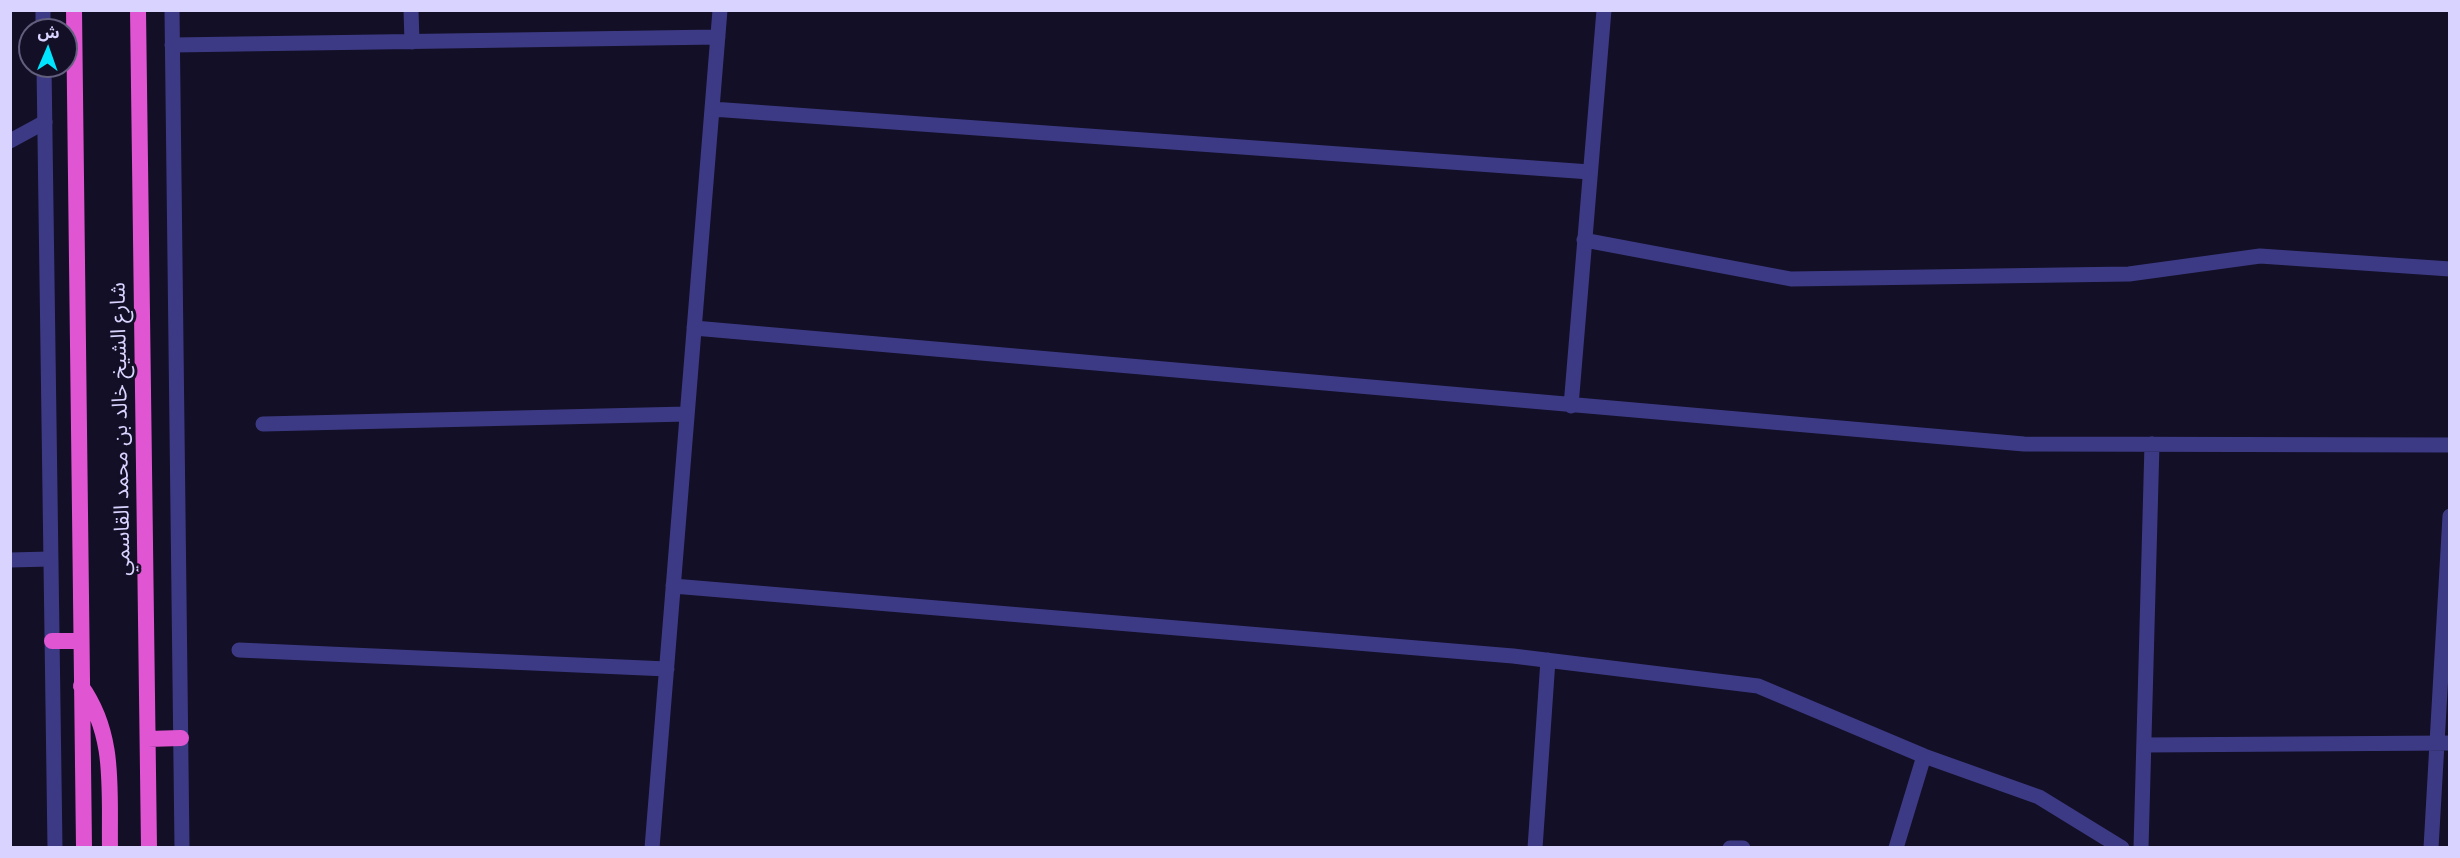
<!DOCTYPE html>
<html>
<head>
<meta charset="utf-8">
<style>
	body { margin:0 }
	#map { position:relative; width:2460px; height:858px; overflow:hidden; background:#130f26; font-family:"PT Sans","Noto Sans Arabic",sans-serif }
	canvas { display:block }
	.frame { position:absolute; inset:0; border:12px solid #d9d4ff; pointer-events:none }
	.north { position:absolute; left:18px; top:18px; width:60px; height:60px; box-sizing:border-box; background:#130f26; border:2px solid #625e7d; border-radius:50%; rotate:2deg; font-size:16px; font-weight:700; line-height:24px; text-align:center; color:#d9d4ff }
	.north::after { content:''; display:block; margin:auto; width:21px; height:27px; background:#00e5ff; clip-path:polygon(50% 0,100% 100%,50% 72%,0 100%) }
</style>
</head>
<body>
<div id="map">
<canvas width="2460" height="858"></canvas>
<div class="frame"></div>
<div class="north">ش</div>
</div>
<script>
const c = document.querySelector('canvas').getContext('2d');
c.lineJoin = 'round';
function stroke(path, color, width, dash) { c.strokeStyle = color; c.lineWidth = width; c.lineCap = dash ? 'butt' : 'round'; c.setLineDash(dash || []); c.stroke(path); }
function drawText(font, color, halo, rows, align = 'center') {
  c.font = font + ' "PT Sans","Noto Sans Arabic",sans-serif'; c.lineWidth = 6; c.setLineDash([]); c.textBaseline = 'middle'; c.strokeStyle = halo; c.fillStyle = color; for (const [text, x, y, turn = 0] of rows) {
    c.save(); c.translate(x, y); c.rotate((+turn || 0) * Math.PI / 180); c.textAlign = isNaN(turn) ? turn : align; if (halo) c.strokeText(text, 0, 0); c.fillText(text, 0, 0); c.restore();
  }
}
const minor = new Path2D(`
	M411 10 412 42
	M172 45 718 37
	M712 109 1590 172
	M10 141 45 122
	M1584 240 1791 279 2129 274 2260 256 2450 269
	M694 328 2024 444 2450 445
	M1571 406 1604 10
	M263 424 687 414
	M10 560 50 559
	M673 586 1513 656 1758 686 1924 756 2039 797 2122 848
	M239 650 667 669
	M2144 745 2450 743
	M652 848 720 10
	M1535 848 1548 660
	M1730 848H1743
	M1896 848 1924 756
	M2141 848 2152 444
	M2431 848 2450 516`);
const tertiary = new Path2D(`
	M43 10V30
	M172 10 182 848
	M44 66 55 848`);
const trunk = new Path2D(`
	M74 10 84 848
	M138 10 149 848
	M52 641H80
	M81 686C116 735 109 789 110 848
	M148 739 181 738`);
const streetNames = [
	["شارع الشيخ خالد بن محمد القاسمي",121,429,-91]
];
stroke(minor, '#3d3a85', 15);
stroke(tertiary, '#3d3a85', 15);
stroke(trunk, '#e055d1', 16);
drawText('21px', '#d9d4ff', '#130f26', streetNames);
</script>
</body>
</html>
